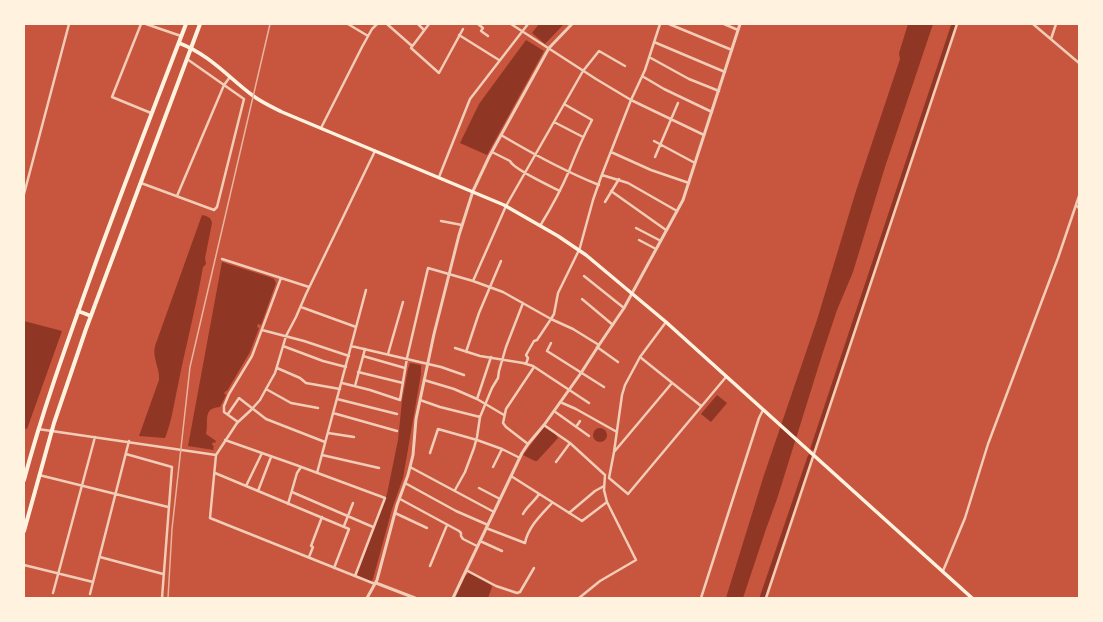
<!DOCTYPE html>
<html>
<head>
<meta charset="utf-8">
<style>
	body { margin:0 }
	#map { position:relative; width:1103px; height:622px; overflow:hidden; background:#c8553d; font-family:Commissioner,sans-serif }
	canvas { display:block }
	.frame { position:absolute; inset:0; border:25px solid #fff3e0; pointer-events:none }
</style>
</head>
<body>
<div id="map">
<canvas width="1103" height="622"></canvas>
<div class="frame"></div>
</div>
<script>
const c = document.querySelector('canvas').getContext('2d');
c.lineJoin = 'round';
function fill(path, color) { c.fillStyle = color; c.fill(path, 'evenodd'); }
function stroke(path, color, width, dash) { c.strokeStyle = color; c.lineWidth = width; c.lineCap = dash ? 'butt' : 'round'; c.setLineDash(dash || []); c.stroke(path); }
const water = new Path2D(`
	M539 24H564L545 44 532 33Z
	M908 24H933L885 167 853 272 837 310 823 352 777 499 766 529 743 598H726L764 475 817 320 856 191 900 59 899 53Z
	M526 40 544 51 487 155 460 143 479 104Z
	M202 215C207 216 211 217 212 223L205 258 206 264 203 267C196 307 186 345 178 385 174 403 172 421 165 438L139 436 159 380C160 368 152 358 155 346Z
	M222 262 272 278 274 279 276 283 261 325 258 324 257 327 259 328 250 352 227 391H226L224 393 226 395 220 407C202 408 209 421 206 434L216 441 215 443 213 442 212 445 214 446 213 448 214 450 188 446Z
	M24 321 62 331 27 429 24 428Z
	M410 363 421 365V374L403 478 392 509 373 579 371 582 357 575 387 494 398 440 402 401 408 369Z
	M717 395 727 403 711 422 701 414Z
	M544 427 555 434 558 438 537 461H535L523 455Z
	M593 435a7 7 0 1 1 14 0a7 7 0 1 1-14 0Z
	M469 573 491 585 492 587 488 598H455L465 576Z`);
const canal = new Path2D(`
	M813 448 954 24
	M762 598 810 457`);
const minor = new Path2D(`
	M141 24 112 97 151 113
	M146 24 181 36
	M348 24 368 36
	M387 24 412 46
	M418 24 424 30
	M429 24 411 48 439 73 463 29
	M478 24 483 28 481 31 488 36
	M511 24 596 79 631 100 704 135
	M669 24 732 50
	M724 24 738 30
	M1033 24 1079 63
	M459 35 499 60
	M1051 39 1056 24
	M654 42 725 72
	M649 57 689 79 719 91
	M642 76 664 89 712 112
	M554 122 583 137
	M321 128 362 47 372 29 377 24
	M501 135C533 154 564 171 599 185
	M654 141 695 163
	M492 152 510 161C513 169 550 186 560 191
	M611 152 651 170 689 183
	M655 157 678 103
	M602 175 628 183 677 211
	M439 177 470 99 528 24
	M141 183 214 210 217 207 244 99 187 59
	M611 191 666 230
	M24 194 69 24
	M177 196 224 85 230 77
	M605 202 619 179
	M1076 205 1079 208
	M441 221 462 225
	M540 226C551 208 561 190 569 171 576 153 583 137 592 120L564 104
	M636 228 661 241
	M639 240 656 249
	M579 251 593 200 601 177 631 100 645 70 660 24
	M222 259 281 278
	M584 276 624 308
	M473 281 506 206 583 71 599 51 625 66
	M582 299 613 325
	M301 307 356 327
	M666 322 640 357 625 385 622 395 614 452 609 478 628 494 726 377
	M262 330 304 341 349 356
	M551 343 547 351 604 387
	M283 346 323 361 346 367
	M351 346 366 290
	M597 347 618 362
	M455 348 480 356 523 363 533 366 589 403
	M466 352 479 313 501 261
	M388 354 403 302
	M363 356 405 368
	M640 357 701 406
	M526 364 528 358 526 355 534 341 537 340 551 319 573 329 599 345
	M277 368 300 378 306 383 340 389
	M358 372 403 383
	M424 380 454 389 477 399 491 357
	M342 383 370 390 400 400 407 358 428 268 473 281 503 292 551 319 554 314 558 293 579 250
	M355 386 365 349
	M266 389 291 403 318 408
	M337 399 397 414
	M477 399 504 415
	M420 400 440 407 480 417
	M560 402 576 409 617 432
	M554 411 589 436
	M333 413 397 431
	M228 414 239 398 266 419 325 442
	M238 422 224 412V406L229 394 252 356 281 278 309 287
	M544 425 570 443 605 475
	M576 427 580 421
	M38 429 216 455
	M328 433 354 437
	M225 440 296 465 385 498 355 576
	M528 444 506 427 503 423 506 409 534 367
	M614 452 672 383
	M430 453 438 429 477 440 502 449 520 458
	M126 454 172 467 162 598
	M322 455 379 468
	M556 462 570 443
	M410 467 494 512
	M493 467 502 449
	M215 473 349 529 334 568
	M317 473 351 346 441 367 464 375
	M39 475 168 507
	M511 476 582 521 607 502
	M405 483 456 511 488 525
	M246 486 262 453
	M479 488 500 499
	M455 490 465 472 474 448 477 437 480 417 492 388 498 378 499 371 506 347 523 303
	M258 491 271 457
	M292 492 373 527
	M400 499 459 531 461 533V536L463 539 477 546
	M288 504 297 473 301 467
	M395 513 427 528
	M569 513 595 491 604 486
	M523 514C527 506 534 502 539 494
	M344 526 353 503
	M486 528 525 543C528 527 541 515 552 503
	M480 541 502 551
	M100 557 163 574
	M309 557 313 547 311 546 322 517
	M24 565 93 582
	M430 566 447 525
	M466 570 496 586 517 593 520 592 534 568
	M943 571 965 518 988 444 1058 258 1079 196
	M375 584 210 518 216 455 237 423 251 410 260 400 266 389 275 373 286 336 296 317 306 294 375 151
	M53 593 95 437
	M90 594 129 441
	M579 598 600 581 636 560 607 502 604 490 605 475
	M701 598 759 418 763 410
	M766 598 957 24`);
const tertiary = new Path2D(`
	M376 583 415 598
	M367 598 377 580 397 505 408 475 413 455 416 419 434 334 459 235 473 191 489 157 544 57 549 48 572 24
	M453 598 522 453 528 444 544 425 581 373 599 345 624 308 683 200 740 24`);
const secondary = new Path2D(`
	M179 43C210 55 227 76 252 95 261 102 272 107 282 112L504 205 558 236 586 255 666 322 972 598`);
const primary = new Path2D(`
	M78 311 91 316
	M24 480C44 405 71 332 97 259 126 180 156 102 186 24
	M24 531 54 423 86 329 200 24`);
const rail = new Path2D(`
	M168 598 172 529 190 367 270 24`);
fill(water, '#8f3625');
stroke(canal, '#8f3625', 5);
stroke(minor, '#f1ccb7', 2.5);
stroke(tertiary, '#f1ccb7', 3);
stroke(secondary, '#fff3e0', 3.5);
stroke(primary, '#fff3e0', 4);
stroke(rail, '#e9b49f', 1.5);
</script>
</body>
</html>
